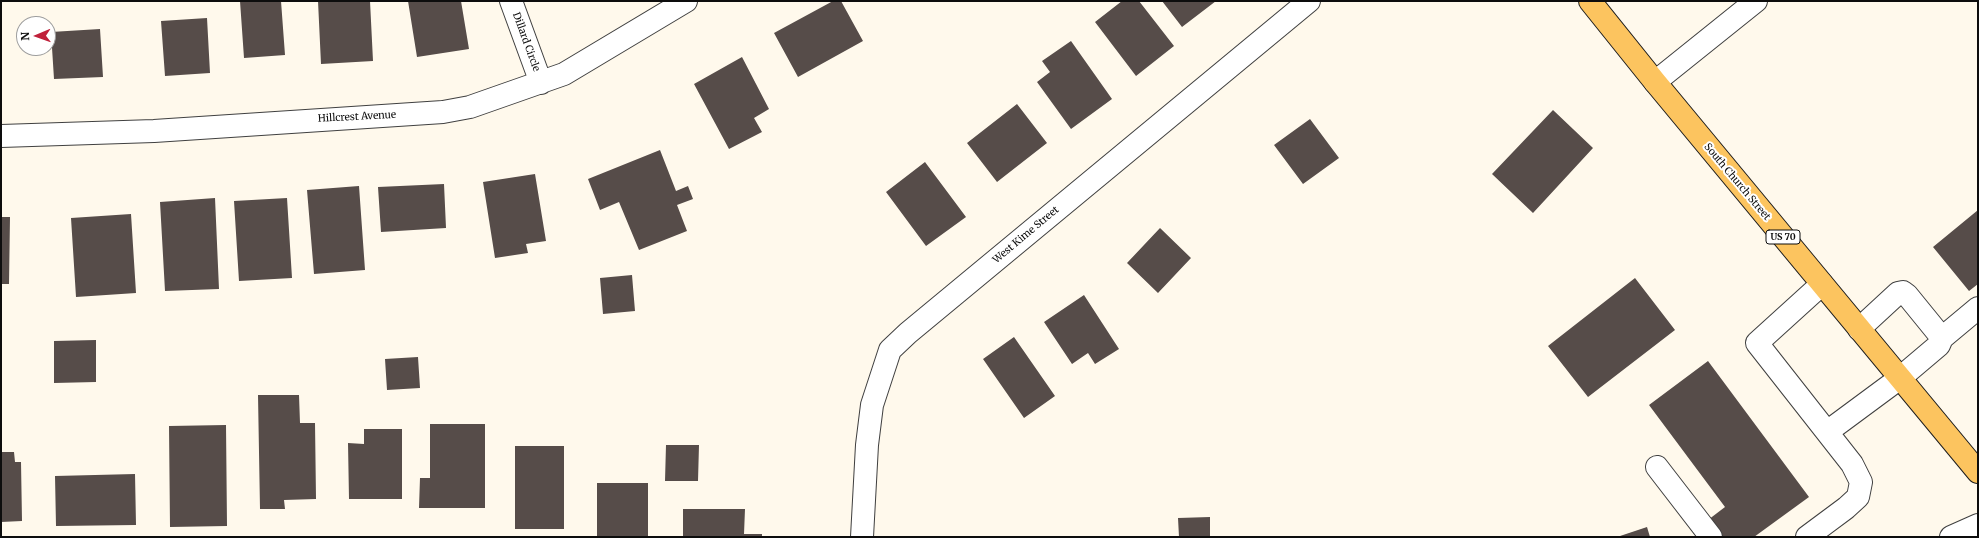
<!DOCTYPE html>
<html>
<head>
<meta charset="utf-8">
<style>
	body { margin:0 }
	#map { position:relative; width:1979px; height:538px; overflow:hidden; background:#fff9ec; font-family:Merriweather,serif }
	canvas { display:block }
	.frame { position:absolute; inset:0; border:2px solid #0d0d0d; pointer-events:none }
	.north { position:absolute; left:16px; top:16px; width:40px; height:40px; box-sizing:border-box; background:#fff; border:1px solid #9e9e9e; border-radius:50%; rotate:268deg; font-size:11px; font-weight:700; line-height:16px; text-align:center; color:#0d0d0d }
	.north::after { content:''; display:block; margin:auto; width:14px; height:18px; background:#c0213b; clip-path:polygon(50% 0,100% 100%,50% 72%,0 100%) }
</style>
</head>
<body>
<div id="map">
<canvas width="1979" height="538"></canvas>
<div class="frame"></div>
<div class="north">N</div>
</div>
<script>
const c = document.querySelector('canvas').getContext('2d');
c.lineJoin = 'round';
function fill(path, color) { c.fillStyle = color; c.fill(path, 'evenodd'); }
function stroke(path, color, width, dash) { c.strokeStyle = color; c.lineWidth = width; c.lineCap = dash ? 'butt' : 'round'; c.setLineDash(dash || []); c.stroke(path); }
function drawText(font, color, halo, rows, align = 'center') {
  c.font = font + ' Merriweather,serif'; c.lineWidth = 4; c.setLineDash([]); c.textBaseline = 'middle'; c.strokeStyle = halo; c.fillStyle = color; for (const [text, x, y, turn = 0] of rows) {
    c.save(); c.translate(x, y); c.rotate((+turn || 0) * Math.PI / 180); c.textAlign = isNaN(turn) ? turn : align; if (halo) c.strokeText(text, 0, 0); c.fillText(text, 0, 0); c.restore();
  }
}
const building = new Path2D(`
	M240 1H281L285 55 244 58Z
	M318 1H370L373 61 321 64Z
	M408 1H461L469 49 417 57Z
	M833 1H841L863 41 798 77 774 33Z
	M1122 1H1139L1174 46 1136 76 1095 22Z
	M1162 1H1216L1182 27Z
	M207 18 210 73 165 76 161 21Z
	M100 29 103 77 54 79 51 32Z
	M1071 41 1112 99 1071 129 1037 82 1050 72 1042 61Z
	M742 57 769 109 754 118 762 132 729 149 694 84Z
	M1017 104 1047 143 997 182 967 143Z
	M1553 110 1593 148 1533 213 1492 174Z
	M1310 119 1339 158 1303 184 1274 145Z
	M660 150 676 191 688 186 693 199 677 205 687 231 639 250 619 202 600 210 588 179Z
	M925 162 966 217 926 246 886 192Z
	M535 174 546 241 526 244 528 253 495 258 483 182Z
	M444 184 446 228 381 232 378 187Z
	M359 186 365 270 314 274 307 190Z
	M215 198 219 289 165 291 160 202Z
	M287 198 292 278 239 281 234 201Z
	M1978 210V284L1969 291 1933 247Z
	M131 214 136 293 76 297 71 218Z
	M1 217H10L9 284H1Z
	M1160 228 1191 258 1158 293 1127 263Z
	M632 275 635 311 603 314 600 278Z
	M1635 278 1675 330 1588 397 1548 346Z
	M1084 295 1119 349 1095 364 1088 353 1072 364 1044 322Z
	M1014 337 1055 396 1024 418 983 359Z
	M96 340V382L54 383V341Z
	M418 357 420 388 387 390 385 359Z
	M1708 361 1809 497 1754 537H1714L1704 523 1725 507 1649 405Z
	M258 395H299L300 423H315L316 499 284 500 285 509H260Z
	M430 424H485V508H419L420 478H430Z
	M226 425 227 526 170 527 169 426Z
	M364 429H402V499H349L348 443 364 444Z
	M666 445H699L698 481H665Z
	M515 446H564V529H515Z
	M1 452H14L15 462H21L22 521 1 522Z
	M135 474 136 525 56 526 55 476Z
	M597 483H648V537H597Z
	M683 509H745L744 534H762V537H683Z
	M1210 517V537H1179L1178 518Z
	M1647 527 1650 537H1617Z`);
const minor = new Path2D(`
	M511 1 541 83
	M1655 82 1756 1
	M1 136 154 131 443 112 470 107 564 74 686 1
	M1942 338 1978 308
	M1827 432 1900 378 1939 345 1942 338 1907 295 1903 292 1898 293 1859 329
	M1657 467 1711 537
	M862 537 867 445 872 405 890 350 908 333 1309 1
	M1807 537 1846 508 1858 497 1861 482 1852 464 1757 343 1822 284
	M1951 537 1978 525`);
const major = new Path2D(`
	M1590 1 1655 82 1978 472`);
const shields = [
	[1783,237,34]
];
const shieldNames = [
	["US 70",1783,237]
];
const streetNames = [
	["Dillard Circle",526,42,70],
	["Hillcrest Avenue",357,117,-3],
	["South Church Street",1737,182,50],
	["West Kime Street",1026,235,-40]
];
fill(building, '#564c49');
stroke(minor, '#404040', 24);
stroke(major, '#1e1e1e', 24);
stroke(minor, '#fff', 22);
stroke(major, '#fcc45f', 22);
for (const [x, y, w] of shields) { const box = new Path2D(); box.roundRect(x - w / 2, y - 7, w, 14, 3); c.fillStyle = '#fff'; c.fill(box); stroke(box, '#0d0d0d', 1); }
drawText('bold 9px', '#0d0d0d', null, shieldNames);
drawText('10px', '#0d0d0d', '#fff', streetNames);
</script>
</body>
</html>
